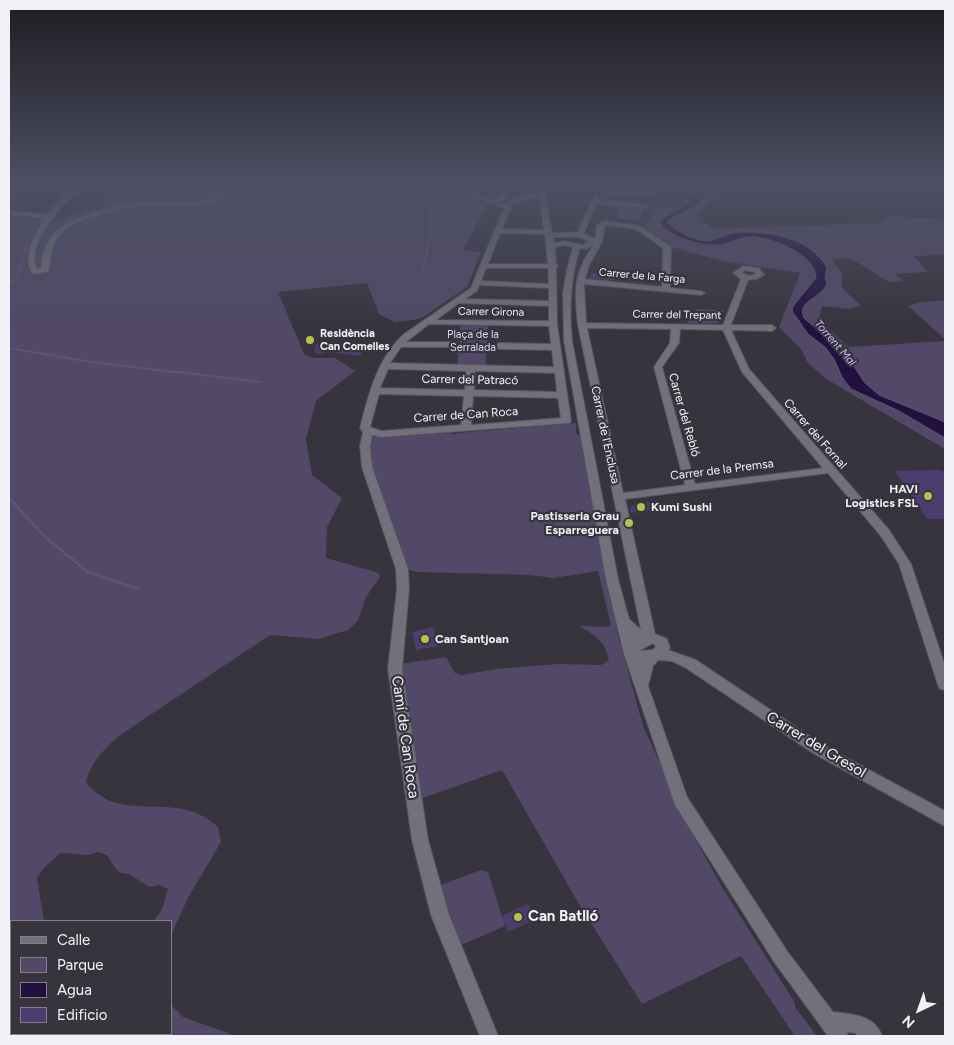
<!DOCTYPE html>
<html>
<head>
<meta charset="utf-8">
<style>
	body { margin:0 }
	#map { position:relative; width:954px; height:1045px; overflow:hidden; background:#37343e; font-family:Figtree,sans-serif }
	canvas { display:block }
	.frame { position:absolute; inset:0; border:10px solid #f2f1f7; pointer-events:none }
	.legend { position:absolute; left:10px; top:920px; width:162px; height:115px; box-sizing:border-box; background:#37343e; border:1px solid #828088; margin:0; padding:6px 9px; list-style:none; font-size:15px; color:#f2f1f7 }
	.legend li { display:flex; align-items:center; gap:10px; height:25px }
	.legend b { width:25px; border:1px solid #828088 }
	.north { position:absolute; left:894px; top:985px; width:50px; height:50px; -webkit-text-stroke:4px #37343e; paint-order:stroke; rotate:222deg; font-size:14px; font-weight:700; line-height:20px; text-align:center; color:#f2f1f7 }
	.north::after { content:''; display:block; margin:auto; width:18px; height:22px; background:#f2f1f7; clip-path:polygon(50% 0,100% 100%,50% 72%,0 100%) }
</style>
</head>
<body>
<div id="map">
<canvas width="954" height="1045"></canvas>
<div class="frame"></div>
<ul class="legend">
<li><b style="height:6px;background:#72707b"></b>Calle</li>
<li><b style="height:14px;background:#514967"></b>Parque</li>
<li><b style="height:14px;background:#22113f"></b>Agua</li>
<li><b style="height:14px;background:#4c3d6f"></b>Edificio</li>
</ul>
<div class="north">N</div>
</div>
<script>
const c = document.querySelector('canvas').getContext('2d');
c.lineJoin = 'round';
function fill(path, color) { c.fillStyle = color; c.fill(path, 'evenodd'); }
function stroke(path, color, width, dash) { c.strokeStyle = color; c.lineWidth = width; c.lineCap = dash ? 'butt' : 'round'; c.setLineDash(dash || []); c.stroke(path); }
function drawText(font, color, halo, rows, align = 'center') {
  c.font = font + ' Figtree,sans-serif'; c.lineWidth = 4.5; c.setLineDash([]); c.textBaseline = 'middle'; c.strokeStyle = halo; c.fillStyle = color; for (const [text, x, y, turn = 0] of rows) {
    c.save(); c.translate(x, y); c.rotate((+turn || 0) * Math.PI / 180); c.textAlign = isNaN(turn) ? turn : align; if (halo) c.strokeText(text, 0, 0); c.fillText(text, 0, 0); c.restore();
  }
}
const green = new Path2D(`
	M118 185C130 185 185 188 191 185H463L469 195 487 206 463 250 481 252 467 287 420 319 395 322 379 314 367 283 278 292 304 354 313 358H335L355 371 316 401 306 439 312 475 342 498 327 527 326 558 379 573 380 577 366 597 358 620 348 630 318 639 270 635 129 729C109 743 92 759 86 782 113 817 150 801 187 810 199 813 209 819 218 827L221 842 188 898 171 935V921H154L162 909 168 889 160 885 149 887 129 874 121 873 115 868 107 855 98 852 88 855 60 853 43 869 37 878 44 921H11V1034H53L54 1036H9V216L55 220 101 206 118 190Z
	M705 185H715V195L699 214 701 222 715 229 879 223 888 216 945 219V255L914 256 927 272 895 274 903 281 889 282 850 258 831 259 842 273V288L861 306 848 309 822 306 819 319 848 347 945 341V422L879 395 865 383 847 356 804 318C799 307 808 299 819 295 834 251 806 242 768 237 758 236 745 232 734 233 723 234 715 241 704 240 690 239 676 231 667 222L668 220 698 205 707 192Z
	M620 206 644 208 639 220 616 218Z
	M654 207 678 208 660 220C668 239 701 248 721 245 731 244 740 238 750 237 774 235 809 252 816 276L798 303 794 313 808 334 825 347 834 359 845 383 866 396 899 410 945 438V449L826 379 808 363 801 349 779 327 800 273 724 261 674 248 643 228 650 219Z
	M945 300V339L908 306 916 303Z
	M697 309 724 310 718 323H687Z
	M461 322 489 323 485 368H457Z
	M576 423V434L581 436 618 635 643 726 692 833 720 884 795 1003V1007L817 1036H795L741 956 642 1004 579 904 502 770 417 800 400 664 446 657 455 673 461 675 497 669 558 664 601 665 609 660C605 641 595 635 579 626L607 627 611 625 598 571 554 578 530 575 417 572 405 569 369 466 370 437 452 433 453 435 459 433Z
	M481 870 488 872 505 926 459 946 441 885Z
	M171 1005 183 1017 236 1036H155L152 1034H171Z`);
const water = new Path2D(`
	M693 185H705L706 195 698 205 668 220 667 222C677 232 694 241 708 241 717 240 726 234 734 233 766 229 812 238 827 268L825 278 827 283C823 298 796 300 804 318L847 356 865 383 879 395 945 422V438L899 411 851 389 842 377 834 359 825 347 808 334 792 311 793 306 816 278C816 254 772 238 753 237 741 236 731 244 719 245 705 247 661 236 660 220L685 205 694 189Z`);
const streamFar1 = new Path2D(`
	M416 185 431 201V233L423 269
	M9 285 17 278 31 230 72 185
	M9 348 91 362 261 382
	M9 498 11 500`);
const stream = new Path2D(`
	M10 499 44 536 88 572 138 589`);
const building = new Path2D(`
	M590 273 615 276 614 280 589 278Z
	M316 343 361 351V356L329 352 318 354 314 353Z
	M942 470 945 474V519H927L895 471Z
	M649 502 653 510 631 513 630 508 633 505Z
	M433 627 439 646 416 650 412 632Z
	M528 904 536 919 508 932 501 916Z`);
const minor = new Path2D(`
	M76 185H82C66 205 25 239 37 269L41 268C41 254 48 237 60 228 77 213 132 202 155 201 175 200 201 206 219 195L165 185H180L228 194C210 212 176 204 154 205 129 206 71 217 57 239 50 249 51 261 48 272L32 274C22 256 35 233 45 218L9 215V211L48 214Z
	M465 185H471L478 195 495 201 499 198 506 185H512L505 199 500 203 505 205 507 202 529 194 538 192 537 185 652 192V194L650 195 544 189 552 233 578 232 594 195 599 196 597 200 649 205 650 206 647 208 596 204 584 233 595 239 597 225 604 221 640 226 671 247 670 288 701 291 705 293 701 295 584 284 586 323 723 325 741 279 733 273 743 266 759 268 764 275 757 279 748 280 731 325H772L776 328 772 331 731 330 749 369 889 530 911 564 945 666V690L940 689 938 685 899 564 881 536 828 473 625 499 655 634 667 639 670 648 668 650 696 660 823 745 945 811V826L813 753 686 668 672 661 658 660 653 666 648 686 687 797 787 951 833 1012C852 1014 875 1015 882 1036H859L855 1033 847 1032 848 1036H828L775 963 675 805 624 654 606 579 564 341 563 293 567 270 573 247 565 245 555 247 556 264 558 266 556 268 557 324 571 421 569 423 381 437 372 435 370 446 372 467 408 569 409 589 402 669 428 840 449 915 498 1036H480L431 915 412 840 388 669 397 589 396 569 362 467 360 446 363 432 360 428C369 393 377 359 404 334L471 288 504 208 474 197ZM539 196 544 230 502 229 512 204ZM605 225 636 229 663 248 662 287 585 279 589 265 602 242ZM500 233 545 234 548 264H488ZM553 237H578L589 241 583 245 565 241 554 243ZM594 244C590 251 585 257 582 265 573 283 576 305 578 325L641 630 629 619 618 579 572 341C569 309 570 279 580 248L587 249ZM486 268H548L549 284 481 281ZM745 270 754 272 756 274 749 276 742 273ZM479 285 549 288V301L465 299 477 291ZM459 303 549 306V321L436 320ZM429 324 549 326 551 344 499 343 495 346 499 349 552 350 554 367 390 363 401 347H453L454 345 450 342H406ZM587 328 671 329 670 343 654 367 685 485 623 493ZM680 329 723 330 742 372 823 468 695 484 662 367 679 343ZM388 369 466 371 465 390 380 388ZM475 371 555 373 557 392 474 390ZM379 394 464 396 461 425 381 431 370 427ZM473 396 558 398 561 418 471 425ZM653 643 656 647 652 650 639 651Z`);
const markers = [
	[310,340,5,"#b3c24b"],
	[928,496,5,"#b3c24b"],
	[641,507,5,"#b3c24b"],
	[629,523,5,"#b3c24b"],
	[425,639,5,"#b3c24b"],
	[518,917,5,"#b3c24b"]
];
const farStreetnames = [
	["Carrer de la Farga",642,276,5],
	["Carrer Girona",491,312,1],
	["Carrer del Trepant",677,315,1]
];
const farPoinames = [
	["Residència",320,334],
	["Can Comelles",320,347]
];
const farParknames = [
	["Plaça de la",473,335],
	["Serralada",473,348]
];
const farWaternames = [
	["Torrent Mal",835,343,49]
];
const streetNames = [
	["Carrer del Patracó",470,380,1],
	["Carrer de Can Roca",466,415,-4],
	["Carrer del Rebló",684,415,74],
	["Carrer del Fornal",815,434,49],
	["Carrer de l'Enclusa",605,435,78],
	["Carrer de la Premsa",722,470,-7]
];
const poiNames = [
	["HAVI",918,489],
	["Logistics FSL",918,503],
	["Kumi Sushi",651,507,"left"],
	["Pastisseria Grau",619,516],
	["Esparreguera",619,530],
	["Can Santjoan",435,639,"left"]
];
const nearStreetnames = [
	["Camí de Can Roca",405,737,82],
	["Carrer del Gresol",816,745,31]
];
const nearPoinames = [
	["Can Batlló",528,917]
];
fill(green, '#514967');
fill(water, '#22113f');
stroke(water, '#605476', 1);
stroke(streamFar1, '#605476', 2);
stroke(stream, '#605476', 2.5);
fill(building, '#4c3d6f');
stroke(minor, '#55535c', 2);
fill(minor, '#72707b');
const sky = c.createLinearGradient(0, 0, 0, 331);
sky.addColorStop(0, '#1e1d22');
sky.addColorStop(0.56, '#4d5063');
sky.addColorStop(1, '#4d506300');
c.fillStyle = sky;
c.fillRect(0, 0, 954, 331);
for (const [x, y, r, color] of markers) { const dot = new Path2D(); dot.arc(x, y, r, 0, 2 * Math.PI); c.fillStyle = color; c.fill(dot); stroke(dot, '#37343e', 2); }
drawText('11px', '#f2f1f7', '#37343e', farStreetnames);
drawText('bold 11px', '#f2f1f7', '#37343e', farPoinames, 'left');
drawText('11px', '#ddd5f6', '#37343e', farParknames);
drawText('italic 11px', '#ccbcfd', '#37343e', farWaternames);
drawText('12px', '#f2f1f7', '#37343e', streetNames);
drawText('bold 12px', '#f2f1f7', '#37343e', poiNames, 'right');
drawText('15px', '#f2f1f7', '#37343e', nearStreetnames);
drawText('bold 15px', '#f2f1f7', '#37343e', nearPoinames, 'left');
</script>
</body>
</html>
